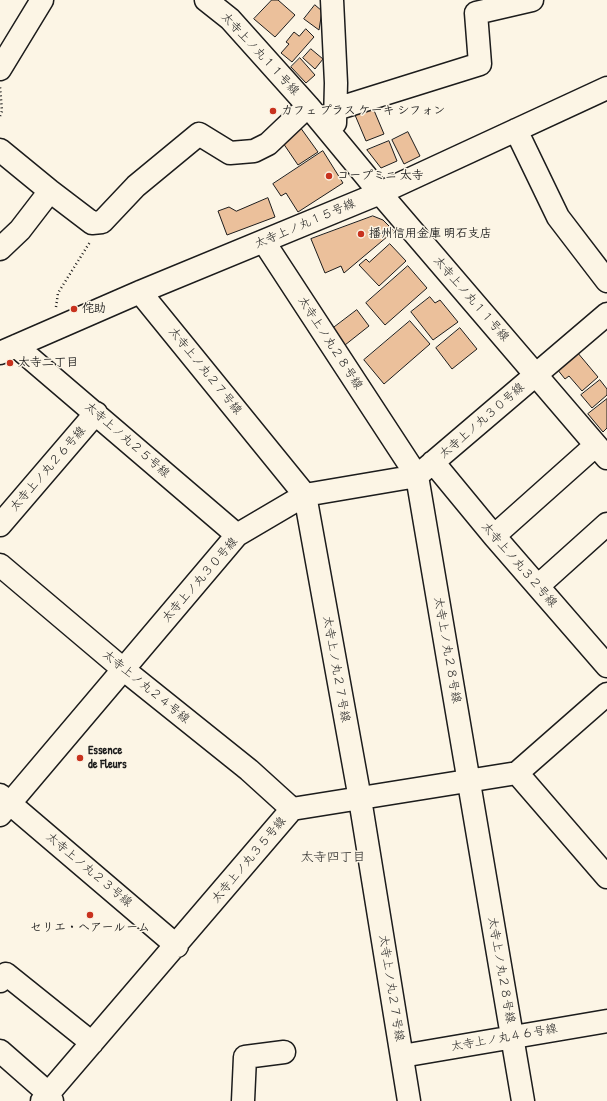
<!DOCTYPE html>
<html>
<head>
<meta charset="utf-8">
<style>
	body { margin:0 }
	canvas { display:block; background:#fcf5e5 }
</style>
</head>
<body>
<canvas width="607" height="1101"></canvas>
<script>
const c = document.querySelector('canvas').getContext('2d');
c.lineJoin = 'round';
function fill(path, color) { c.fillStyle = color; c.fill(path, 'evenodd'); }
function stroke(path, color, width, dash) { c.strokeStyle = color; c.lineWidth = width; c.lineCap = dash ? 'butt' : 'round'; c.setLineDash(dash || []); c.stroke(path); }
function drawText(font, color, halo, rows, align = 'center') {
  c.font = font + ' "Patrick Hand","Klee One",sans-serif'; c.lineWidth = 3; c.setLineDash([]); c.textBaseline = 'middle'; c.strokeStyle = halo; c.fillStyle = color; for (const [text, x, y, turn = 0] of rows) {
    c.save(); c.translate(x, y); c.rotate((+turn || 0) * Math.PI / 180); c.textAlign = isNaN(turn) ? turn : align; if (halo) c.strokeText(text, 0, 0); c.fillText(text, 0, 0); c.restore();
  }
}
const building = new Path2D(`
	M272 0H278L295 15 275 37 254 19Z
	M315 5 322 11 319 30 304 19Z
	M306 29 314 37 292 62 281 53 289 44 286 42 294 32 299 36Z
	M311 49 323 59 315 69 303 58Z
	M300 58 315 75 306 83 291 67Z
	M373 108 384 134 366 141 355 115Z
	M300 127 318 152 298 165 281 140Z
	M408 132 420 156 404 164 392 140Z
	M389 141 397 161 381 168 367 150Z
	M323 151 343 183 298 212 286 193 281 196 273 184Z
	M268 198 275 217 227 235 218 211 229 207 236 211Z
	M373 216 383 220 394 231 344 273 341 266 325 273 311 239Z
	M390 244 406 261 379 286 359 265 366 259 369 262Z
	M408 266 427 288 385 325 366 303Z
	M430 297 435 303 440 300 458 322 433 340 411 312Z
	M357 310 369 326 345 345 332 329Z
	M410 321 430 344 384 384 364 360Z
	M460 328 477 349 452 369 436 348Z
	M577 352 598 377 582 391 569 376 565 379 557 369Z
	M600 380 607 389V395L592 408 581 395Z
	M607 399V428L603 432 588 414Z`);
const path = new Path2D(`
	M0 116 2 111 0 87
	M56 307 58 293 90 242`);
const minor = new Path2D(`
	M206 0 230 19 308 106 380 193 607 458
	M332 0 336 83 335 123
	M0 69 42 0
	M336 109 480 64 476 13 532 0
	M516 130 558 217 607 281
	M0 150 50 191 92 223 102 222 136 186 199 134 230 153 254 151 268 144 308 106
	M264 242 417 476 523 1101
	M0 249 20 230 50 191
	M140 292 305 495 360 799 409 1101
	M16 346 237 535
	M0 353 140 292 380 193 607 88
	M433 462 494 536 607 666
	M0 525 96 413
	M494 536 596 445
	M0 565 123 669 249 770 292 809
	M538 586 607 524
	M517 773 607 877
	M0 795 177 946
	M0 815 237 535 305 495 417 476 607 314
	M0 981 6 974 92 1043
	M0 1051 48 1093 52 1101
	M402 1056 607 1021
	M42 1101 292 809 517 773 607 694
	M243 1101 245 1057 284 1052`);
const markers = [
	[273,111,4,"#c8321e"],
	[329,176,4,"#c8321e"],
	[361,234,4,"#c8321e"],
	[74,309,4,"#c8321e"],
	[10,363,4,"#c8321e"],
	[80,758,4,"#c8321e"],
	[90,915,4,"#c8321e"]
];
const streetNames = [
	["太寺上ノ丸１１号線",260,54,47],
	["太寺上ノ丸１５号線",305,224,-23],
	["太寺上ノ丸１１号線",471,299,49],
	["太寺上ノ丸２８号線",330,343,57],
	["太寺上ノ丸２７号線",205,371,51],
	["太寺上ノ丸３０号線",482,421,-41],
	["太寺上ノ丸２５号線",127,440,41],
	["太寺上ノ丸２６号線",48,469,-49],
	["太寺上ノ丸３２号線",519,565,49],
	["太寺上ノ丸３０号線",200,580,-49],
	["太寺上ノ丸２８号線",447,650,80],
	["太寺上ノ丸２７号線",336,669,80],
	["太寺上ノ丸２４号線",146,687,39],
	["太寺上ノ丸３５号線",249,860,-50],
	["太寺上ノ丸２３号線",89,870,40],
	["太寺上ノ丸２８号線",501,970,80],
	["太寺上ノ丸２７号線",391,988,81],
	["太寺上ノ丸４６号線",504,1038,-10]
];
const poiNames = [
	["カフェ プラス ケーキ シフォン",281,111],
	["コープミニ 太寺",337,176],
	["播州信用金庫 明石支店",369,234],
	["侘助",82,309],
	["太寺二丁目",18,363],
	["Essence",88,751],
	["de Fleurs",88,765],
	["セリエ・ヘアールーム",90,928,"center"]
];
const neighbourhoodNames = [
	["太寺四丁目",333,858]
];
fill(building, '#ebc09b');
stroke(building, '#1c1c1c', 1);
stroke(minor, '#1c1c1c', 25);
stroke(path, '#1c1c1c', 2.5, [1, 3]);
stroke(minor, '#fcf5e5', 22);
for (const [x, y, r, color] of markers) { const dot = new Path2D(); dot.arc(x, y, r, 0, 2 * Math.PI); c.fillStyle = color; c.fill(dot); stroke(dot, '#fcf5e5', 1.5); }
drawText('12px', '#1c1c1c', '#fcf5e5', streetNames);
drawText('bold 12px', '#1c1c1c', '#fcf5e5', poiNames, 'left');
drawText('13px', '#1c1c1c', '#fcf5e5', neighbourhoodNames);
</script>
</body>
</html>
